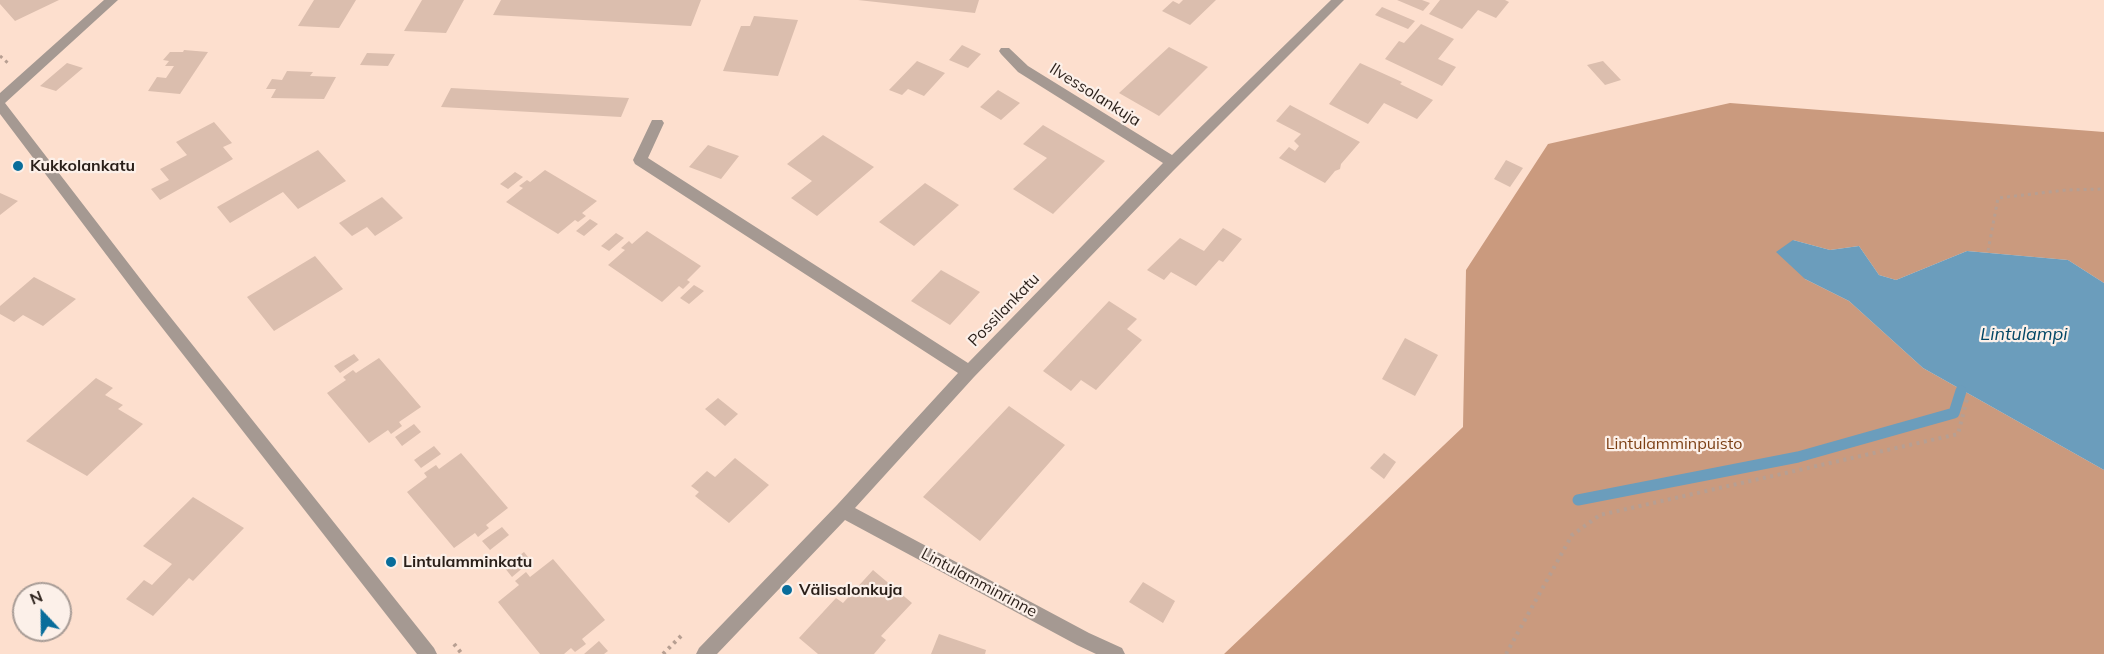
<!DOCTYPE html>
<html>
<head>
<meta charset="utf-8">
<style>
	body { margin:0 }
	#map { position:relative; width:2104px; height:654px; overflow:hidden; background:#fddfce; font-family:Mulish,sans-serif }
	canvas { display:block }
	.north { position:absolute; left:12px; top:582px; width:60px; height:60px; box-sizing:border-box; background:#fcf0e9; border:2px solid #a89c96; border-radius:50%; rotate:338deg; font-size:16px; font-weight:700; line-height:24px; text-align:center; color:#2a1f19 }
	.north::after { content:''; display:block; margin:auto; width:21px; height:27px; background:#086d9b; clip-path:polygon(50% 0,100% 100%,50% 72%,0 100%) }
</style>
</head>
<body>
<div id="map">
<canvas width="2104" height="654"></canvas>
<div class="north">N</div>
</div>
<script>
const c = document.querySelector('canvas').getContext('2d');
c.lineJoin = 'round';
function fill(path, color) { c.fillStyle = color; c.fill(path, 'evenodd'); }
function stroke(path, color, width, dash) { c.strokeStyle = color; c.lineWidth = width; c.lineCap = dash ? 'butt' : 'round'; c.setLineDash(dash || []); c.stroke(path); }
function drawText(font, color, halo, rows, align = 'center') {
  c.font = font + ' Mulish,sans-serif'; c.lineWidth = 4.5; c.setLineDash([]); c.textBaseline = 'middle'; c.strokeStyle = halo; c.fillStyle = color; for (const [text, x, y, turn = 0] of rows) {
    c.save(); c.translate(x, y); c.rotate((+turn || 0) * Math.PI / 180); c.textAlign = isNaN(turn) ? turn : align; if (halo) c.strokeText(text, 0, 0); c.fillText(text, 0, 0); c.restore();
  }
}
const forest = new Path2D(`
	M1730 103 2104 132V283L2068 260 1967 251 1896 280 1879 275 1859 246 1830 250 1793 240 1805 279 1849 301 1923 368 2104 470V654H1224L1463 427 1466 270 1548 144Z`);
const water = new Path2D(`
	M1793 240 1830 250 1859 246 1879 275 1896 280 1967 251 2068 260 2104 283V470L1923 368 1849 301 1805 279 1776 252Z`);
const stream = new Path2D(`
	M1578 500 1798 457 1954 413 1961 391`);
const building = new Path2D(`
	M0 0H59L15 21 0 4Z
	M314 0H356L339 28 298 26Z
	M422 0H464L446 33 404 31Z
	M501 0H701L691 26 493 15Z
	M858 0H979L975 13Z
	M1183 0H1216L1190 25 1162 11 1173 1 1179 4Z
	M1397 0H1422L1430 3 1423 11Z
	M1440 0H1505L1509 2 1496 18 1478 10 1462 29 1429 14Z
	M1382 7 1415 21 1408 29 1375 15Z
	M754 16 798 20 778 76 723 71 741 26H750Z
	M1421 24 1454 39 1438 59 1456 67 1442 86 1385 59 1399 41 1404 43Z
	M962 45 981 54 968 68 949 60Z
	M1169 47 1208 67 1159 116 1119 93Z
	M184 50 208 52 180 94 148 91 157 77 166 78 174 66H165L169 61 163 60 170 52H183Z
	M367 53 395 54 388 66 360 65Z
	M917 61 945 73 924 96 908 89 902 95 889 90Z
	M1603 61 1621 80 1605 85 1587 65Z
	M67 63 83 68 56 91 40 86Z
	M1360 63 1402 82 1400 84 1433 100 1417 119 1384 103 1368 124 1329 104Z
	M287 71 313 72 310 76 336 77 324 99 271 98 276 89H266L272 79 282 80Z
	M451 88 629 98 621 117 441 107Z
	M998 90 1020 103 1001 120 980 107Z
	M1290 105 1360 142 1341 164 1340 169 1335 171 1325 183 1279 158 1289 147 1295 151 1299 146 1294 141 1301 134 1276 121Z
	M214 122 232 143 223 147 233 159 160 200 151 189 169 180 160 169 187 155 176 142Z
	M1043 125 1105 161 1053 214 1013 189 1047 158 1023 144Z
	M823 135 874 167 817 216 791 198 812 181 787 164Z
	M708 145 739 156 721 179 689 167Z
	M318 150 346 181 298 209 283 192 230 223 217 207Z
	M1506 160 1523 168 1510 187 1494 179Z
	M545 170 597 201 582 213 586 216 578 222 575 220 558 234 506 202 523 188 519 186 527 180 530 182Z
	M515 172 523 177 508 189 500 184Z
	M925 183 959 205 914 246 879 222Z
	M0 193 18 201 0 215Z
	M382 197 403 218 375 236 367 227 352 236 339 223Z
	M590 219 598 224 584 236 576 231Z
	M1223 228 1242 239 1223 262 1219 260 1196 286 1171 272 1164 280 1147 270 1180 238 1204 251Z
	M647 231 701 266 687 280 690 282 683 289 679 286 662 302 608 265 625 250 621 248 629 241 632 244Z
	M616 233 624 238 609 251 601 246Z
	M315 256 343 289 274 331 247 297Z
	M941 270 980 292 950 325 911 301Z
	M34 277 76 299 43 326 23 315 14 322 0 314V306Z
	M694 285 704 291 689 304 680 298Z
	M1109 301 1137 319 1127 329 1142 340 1096 390 1081 380 1071 391 1043 371Z
	M1405 338 1438 355 1415 396 1382 379Z
	M354 354 359 360 340 373 334 366Z
	M379 358 421 407 399 422 402 426 391 434 388 430 369 443 327 393 346 380 343 377 353 370 356 373Z
	M96 378 113 388 105 395 123 405 118 409 143 424 87 476 26 441Z
	M718 398 738 414 725 426 705 409Z
	M1009 406 1065 445 980 541 923 497Z
	M414 424 421 432 402 446 395 437Z
	M434 446 441 454 421 468 414 460Z
	M461 453 508 508 486 525 489 528 478 537 475 533 454 548 407 492 427 477 424 473 436 465 439 469Z
	M1384 453 1396 462 1384 479 1370 468Z
	M735 458 769 485 729 523 695 496 699 492 691 486 707 471 715 477Z
	M193 497 244 528 193 581 189 578 153 616 126 599 144 580 152 585 172 564 143 546Z
	M502 527 509 535 490 550 482 541Z
	M524 552 531 561 512 577 504 567Z
	M553 559 605 620 582 639 586 644 575 652 571 648 564 654H540L498 602 519 585 515 581 526 572 530 577Z
	M873 570 912 603 881 636 886 640 874 654H818L799 638 836 598 843 603Z
	M1143 582 1175 601 1163 623 1129 602Z
	M939 634 986 650 985 654H931Z
	M599 641 608 651 604 654H584Z`);
const pathFar1 = new Path2D(`
	M0 56 8 63
	M1988 251 1998 198 2066 190 2104 189`);
const path = new Path2D(`
	M454 644 462 654
	M663 654 684 633
	M1506 654 1572 535 1600 515 1958 434 1968 395`);
const minor = new Path2D(`
	M104 0H118L5 103 152 294 434 648 437 654H417L142 302 0 114V93Z
	M1331 0H1344L1173 171 974 377 855 508 1089 633 1122 648 1125 654H1096L1077 645 845 520 717 654H696L699 648 837 505 958 373 635 164 633 160 652 120H662L664 123 648 158 968 363 1163 163 1018 72 1001 54 999 51 1001 48H1009L1028 66 1172 155Z`);
const markers = [
	[18,166,6,"#086d9b"],
	[391,562,6,"#086d9b"],
	[787,590,6,"#086d9b"]
];
const streetNames = [
	["Ilvessolankuja",1095,95,32],
	["Possilankatu",1004,310,-46],
	["Lintulamminrinne",979,583,28]
];
const poiNames = [
	["Kukkolankatu",30,166],
	["Lintulamminkatu",403,562],
	["Välisalonkuja",799,590]
];
const parkNames = [
	["Lintulamminpuisto",1674,444]
];
const waterNames = [
	["Lintulampi",2024,335]
];
fill(forest, '#ca9a7e');
fill(water, '#6b9dbc');
stroke(stream, '#6b9dbc', 11);
fill(building, '#dbbeae');
stroke(pathFar1, '#b79f92', 3, [3, 4]);
stroke(path, '#b79f92', 4, [3, 4.5]);
fill(minor, '#a59992');
for (const [x, y, r, color] of markers) { const dot = new Path2D(); dot.arc(x, y, r, 0, 2 * Math.PI); c.fillStyle = color; c.fill(dot); stroke(dot, '#fcf0e9', 2); }
drawText('16px', '#2a1f19', '#fcf0e9', streetNames);
drawText('bold 16px', '#2a1f19', '#fcf0e9', poiNames, 'left');
drawText('16px', '#7c3f14', '#fcf0e9', parkNames);
drawText('italic 18px', '#034766', '#fcf0e9', waterNames);
</script>
</body>
</html>
